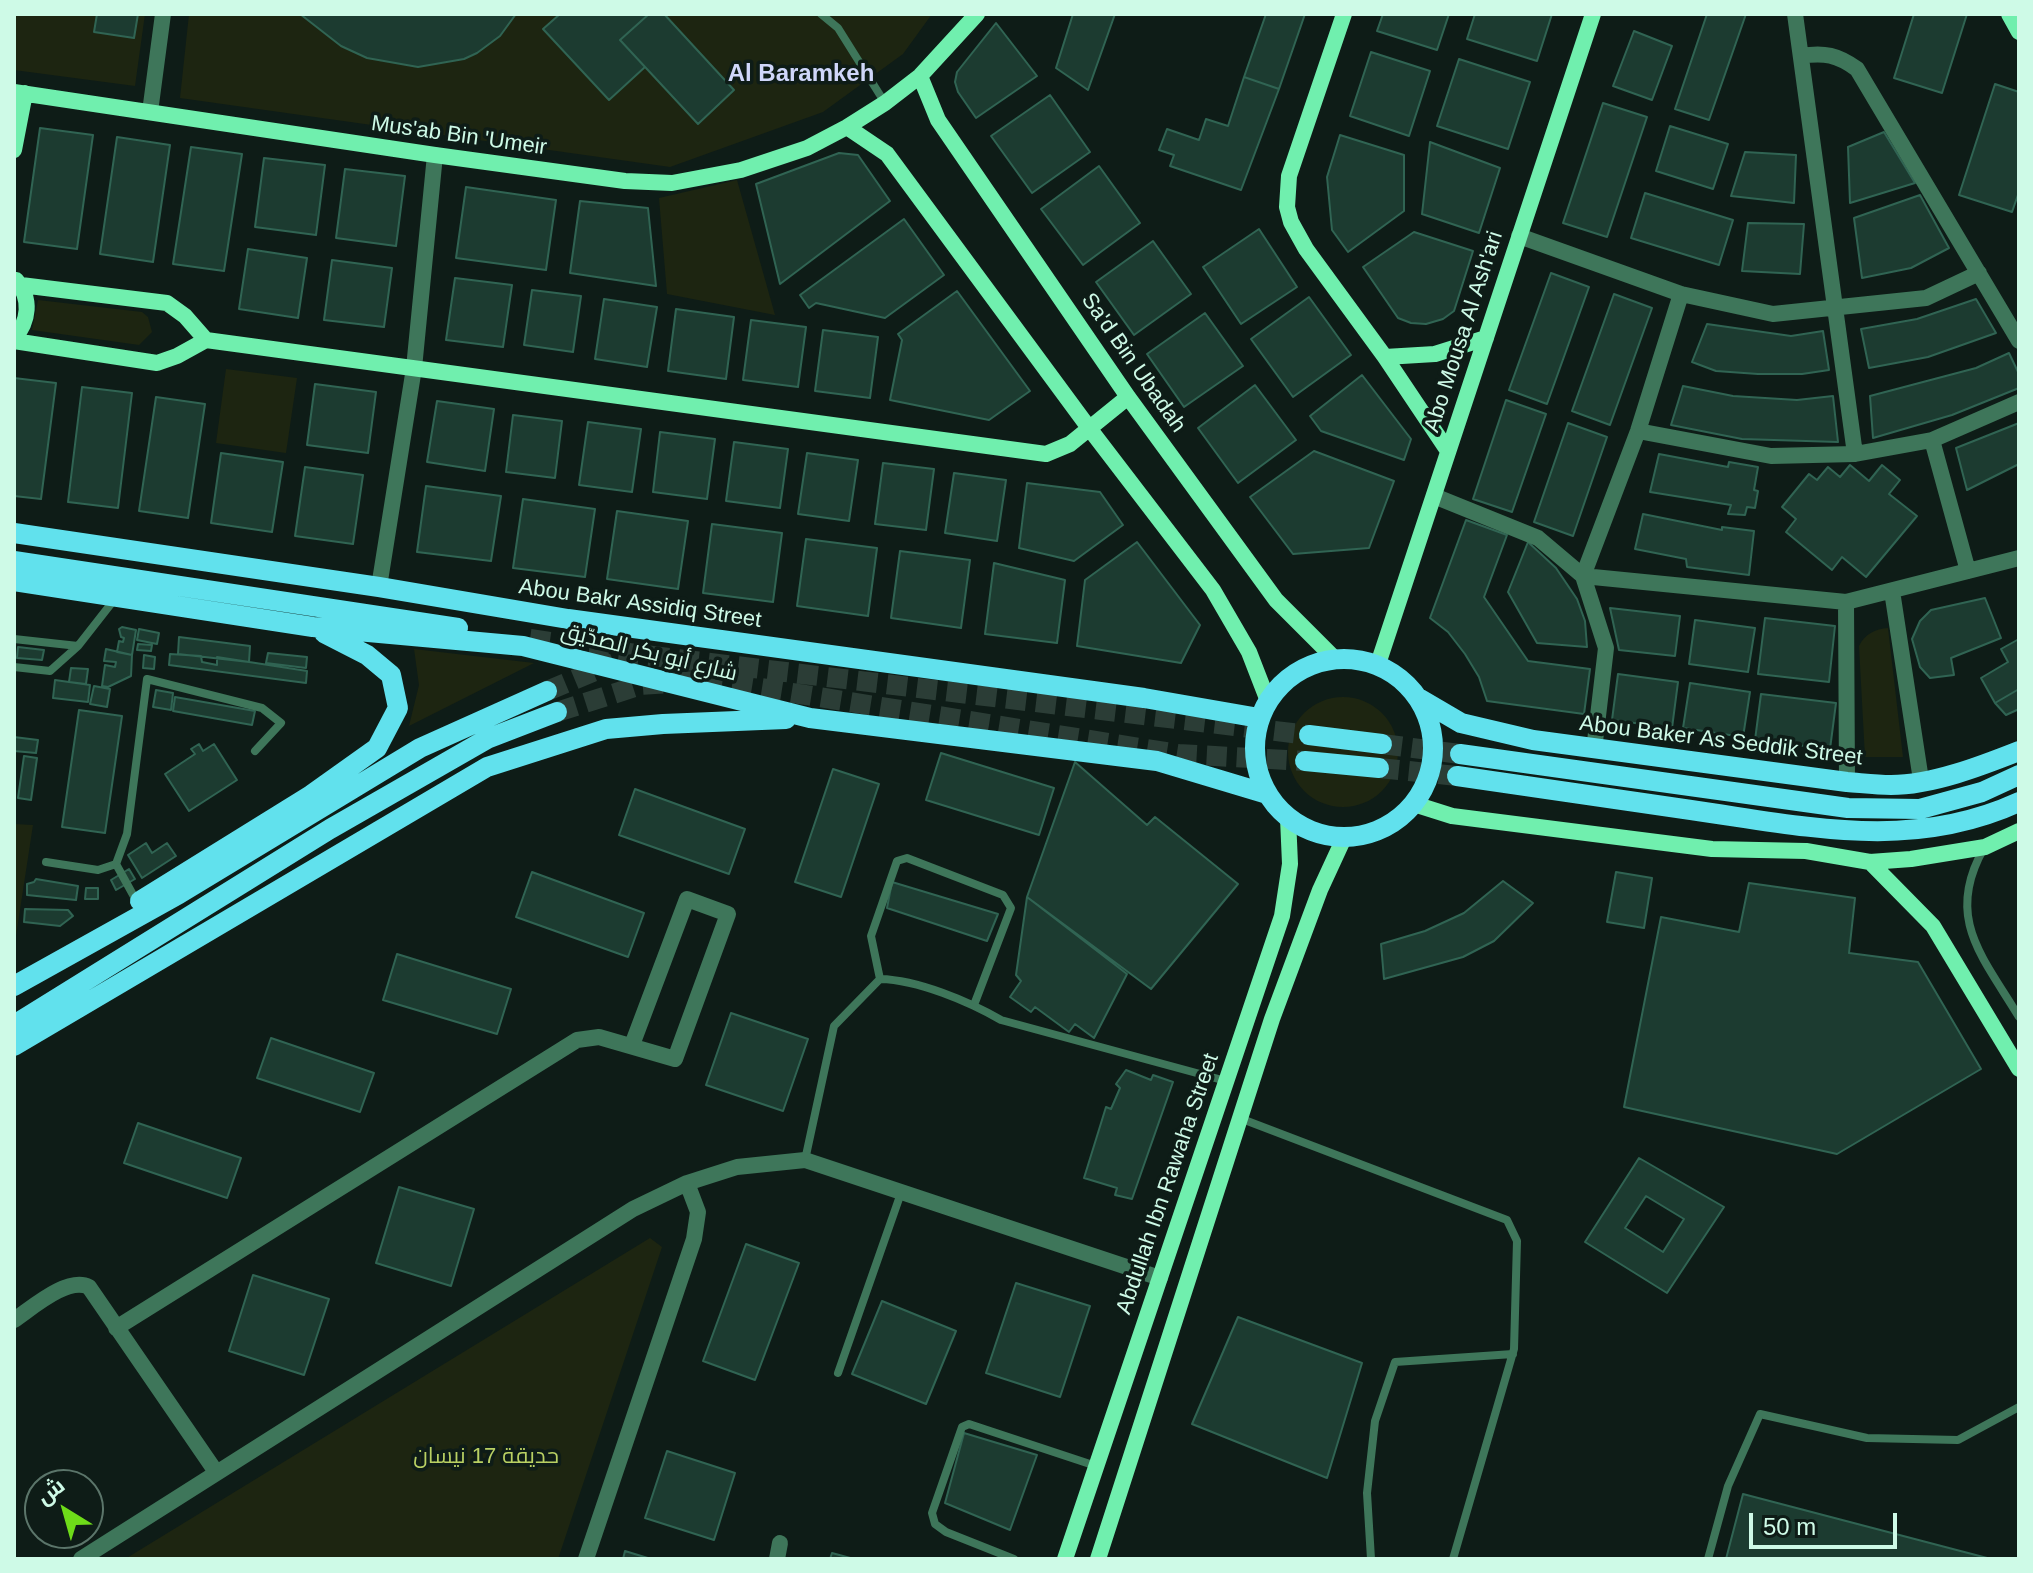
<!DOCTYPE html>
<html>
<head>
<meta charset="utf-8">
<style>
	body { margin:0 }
	#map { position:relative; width:2033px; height:1573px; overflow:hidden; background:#0e1c17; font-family:Helvetica,Cairo,sans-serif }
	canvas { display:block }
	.frame { position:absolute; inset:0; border:16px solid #cefae7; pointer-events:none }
	.north { position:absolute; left:24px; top:1469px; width:80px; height:80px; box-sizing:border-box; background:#0e1c17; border:2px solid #5b756a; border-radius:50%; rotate:323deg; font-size:22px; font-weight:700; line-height:32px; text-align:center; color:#cefae7 }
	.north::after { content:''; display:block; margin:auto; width:28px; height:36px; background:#6edb19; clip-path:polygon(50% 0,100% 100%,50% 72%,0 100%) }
	.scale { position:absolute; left:1749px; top:1513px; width:148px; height:36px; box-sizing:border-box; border:4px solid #cefae7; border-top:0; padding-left:10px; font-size:24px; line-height:28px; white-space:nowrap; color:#cefae7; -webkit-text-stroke:6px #0e1c17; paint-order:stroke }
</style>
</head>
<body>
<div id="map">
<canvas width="2033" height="1573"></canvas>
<div class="frame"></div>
<div class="north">ش</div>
<div class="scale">50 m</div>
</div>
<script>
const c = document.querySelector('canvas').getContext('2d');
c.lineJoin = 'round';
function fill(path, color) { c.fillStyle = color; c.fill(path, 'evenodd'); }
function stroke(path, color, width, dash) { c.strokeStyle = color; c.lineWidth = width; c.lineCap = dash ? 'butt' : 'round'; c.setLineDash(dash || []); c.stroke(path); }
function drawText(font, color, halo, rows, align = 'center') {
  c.font = font + ' Helvetica,Cairo,sans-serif'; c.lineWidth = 7; c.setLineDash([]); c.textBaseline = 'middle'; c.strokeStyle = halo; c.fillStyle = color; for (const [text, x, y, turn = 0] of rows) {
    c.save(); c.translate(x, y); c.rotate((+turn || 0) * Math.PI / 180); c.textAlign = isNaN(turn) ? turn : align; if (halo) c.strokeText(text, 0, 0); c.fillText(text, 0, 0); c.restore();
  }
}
const green = new Path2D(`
	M14 14H145L135 86 14 70Z
	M189 14H932L903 54 823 112 670 167 180 98Z
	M737 180 775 315 667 294 659 198Z
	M38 300 142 312 148 317 152 332 139 345 32 330Z
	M226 369 297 378 286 453 216 443Z
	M1888 628 1903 757H1865L1859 646C1865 634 1875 629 1888 628Z
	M414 649 534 663 409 726 419 685Z
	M1288 752a55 55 0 1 1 110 0a55 55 0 1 1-110 0Z
	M14 824 33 825 14 949Z
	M650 1238 662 1247 558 1559H125Z`);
const building = new Path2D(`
	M97 14H138L134 38 94 32Z
	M300 14H516L500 36 477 53 464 59 418 67 367 58 341 46Z
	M560 14H649L620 40 645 67 609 100 543 29Z
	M649 14H664L734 90 698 124 620 40Z
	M1073 14H1115L1088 90 1056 68Z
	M1266 14H1305L1279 89 1244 77Z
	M1383 14H1449L1437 50 1377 31Z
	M1475 14H1552L1537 61 1467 39Z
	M1707 14H1746L1709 120 1675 109Z
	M1914 14H1967L1942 93 1894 78Z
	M996 23 1037 76 976 118 958 92 955 82 957 72Z
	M1634 31 1672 46 1652 100 1613 86Z
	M1371 52 1430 71 1409 136 1350 116Z
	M1459 59 1530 82 1508 149 1437 126Z
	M1244 77 1279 89 1241 190 1170 166 1174 155 1159 150 1167 129 1199 140 1206 119 1228 126Z
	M1995 84 2019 92V192L2012 212 1959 195Z
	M1050 95 1090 152 1032 193 991 136Z
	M1603 103 1647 117 1607 237 1563 223Z
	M1670 126 1728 144 1713 189 1656 171Z
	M40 128 93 135 77 249 24 242Z
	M1884 132 1915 183 1850 203 1848 147Z
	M1340 135 1404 155V211L1348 252 1332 230 1327 177Z
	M117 137 170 145 153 262 100 254Z
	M1430 142 1500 168 1479 233 1422 214Z
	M191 147 242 154 224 271 173 264Z
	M1745 152 1796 155 1794 203 1731 196Z
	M839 153 858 155 890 201 780 284 756 184Z
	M264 158 325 165 316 235 255 227Z
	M1099 166 1140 223 1083 265 1041 209Z
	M345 169 405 176 396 246 336 238Z
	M466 187 556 200 546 270 456 258Z
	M1645 193 1733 220 1719 265 1631 238Z
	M1920 195 1949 248 1911 268 1862 278 1854 218Z
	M580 201 648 208 656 286 570 273Z
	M904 219 944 275 885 318 816 303 809 308 800 295Z
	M1748 223 1804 224 1800 274 1742 271Z
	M1259 229 1297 287 1241 324 1203 267Z
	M1414 232 1473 251 1454 311 1443 319 1426 324 1411 323 1398 318 1363 267Z
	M1153 241 1191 294 1134 335 1096 282Z
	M248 249 307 258 298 318 239 309Z
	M332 260 392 268 384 327 324 320Z
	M1551 273 1589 287 1547 404 1509 390Z
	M455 278 512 285 503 347 446 340Z
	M532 290 581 296 573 352 524 345Z
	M957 291 1030 391 989 420 890 400 902 340 898 334Z
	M1614 294 1652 308 1610 425 1572 411Z
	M1309 297 1351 355 1293 397 1251 339Z
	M604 299 657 307 647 367 595 359Z
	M1976 299 1996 333 1928 357 1869 368 1861 329 1917 319Z
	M676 309 734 317 726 379 668 371Z
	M1205 313 1243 366 1184 407 1147 354Z
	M751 320 806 327 798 387 743 380Z
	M1707 324 1791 336 1823 331 1829 370 1802 374H1758L1716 371 1692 362Z
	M823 330 878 337 870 398 815 391Z
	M2009 353 2019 374V388L1952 415 1873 438 1870 396 1976 368Z
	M1362 375 1411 439 1404 460 1321 431 1310 416Z
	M14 378 56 383 41 499 14 496Z
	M315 384 376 392 368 453 307 445Z
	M1255 385 1296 440 1238 483 1198 428Z
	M1683 386 1733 396 1797 400 1833 396 1838 442 1742 439 1671 425Z
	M82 387 132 393 118 508 68 502Z
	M156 397 205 404 188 518 139 511Z
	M1506 400 1546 414 1512 512 1473 499Z
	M437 401 494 409 485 471 427 462Z
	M513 415 562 421 555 478 506 472Z
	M588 422 641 429 632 492 579 485Z
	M1568 423 1607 437 1573 536 1534 522Z
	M2019 423V464L1967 490 1956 448Z
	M660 432 715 439 707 499 653 492Z
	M734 442 788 449 780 508 726 501Z
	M1314 451 1394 481 1369 548 1293 554 1250 497Z
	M221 453 283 462 272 532 211 523Z
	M807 453 858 460 849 521 798 514Z
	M1659 454 1728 467 1729 462 1758 467 1754 490 1758 491 1755 508 1747 507 1745 515 1728 514 1731 505 1650 492Z
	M883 463 934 469 926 530 875 524Z
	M1850 465 1869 481 1882 465 1900 480 1889 494 1917 516 1866 577 1842 557 1832 570 1786 532 1796 519 1782 507 1809 474 1817 480 1828 467 1840 477Z
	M305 467 363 475 353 544 295 536Z
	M954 473 1006 480 997 541 945 533Z
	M1027 483 1100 492 1123 525 1074 561 1019 548Z
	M426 486 501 496 491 561 417 552Z
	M523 499 595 509 585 577 513 568Z
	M617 511 688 521 678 589 607 579Z
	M1643 514 1722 530V527L1754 531 1749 575 1687 567 1686 559 1635 549Z
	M1466 520 1507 535 1484 597 1528 661 1590 669 1584 714 1487 701 1479 677 1465 654 1448 632 1430 618Z
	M712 524 782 533 773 602 703 593Z
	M806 539 877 548 868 616 797 606Z
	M1137 542 1200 625 1181 663 1077 646 1085 580Z
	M1528 542 1556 568 1577 599 1585 621 1587 647 1537 643 1508 592Z
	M900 551 970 560 961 628 891 618Z
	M994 563 1065 580 1057 643 985 634Z
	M1985 598 2001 638 1951 658 1954 675 1930 678 1920 667 1912 639 1920 621 1931 610Z
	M1610 608 1680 616 1675 656 1619 650Z
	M1765 618 1835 626 1829 682 1758 674Z
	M1695 620 1755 628 1748 672 1689 664Z
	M122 627 136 630 132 655 117 652 119 641 123 642 124 638 121 637 119 629Z
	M139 629 159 633 157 644 137 640Z
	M179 637 250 646 249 662 178 654Z
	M2019 639V689L1995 703 1981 678 2008 662 2001 649Z
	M138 644 152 645 151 651 137 650Z
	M18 647 44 650 42 660 17 658Z
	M106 649 132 655 131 676 108 687 102 686 105 665 115 667 116 662 104 661Z
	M268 653 307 657 306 668 266 663Z
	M170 654 201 656 202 662 217 665V657L307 671 306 683 169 665Z
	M144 655 155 657 154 669 143 668Z
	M71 668 88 669 86 684 69 682Z
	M1618 674 1678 682 1672 728 1612 720Z
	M55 680 90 685 88 702 53 698Z
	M1690 683 1750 692 1743 737 1683 728Z
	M94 686 110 689 107 707 90 704Z
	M2019 689V709L2006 715 1995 703Z
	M156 690 173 693 171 710 153 707Z
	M1761 694 1836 703 1830 749 1755 740Z
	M175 697 255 711 252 725 173 711Z
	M79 710 122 716 105 833 62 827Z
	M14 737 38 740 36 753 14 751Z
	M199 744 203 751 214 744 237 780 189 811 165 774 195 754 191 749Z
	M941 753 1054 788 1039 835 926 800Z
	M24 756 37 758 31 800 18 798Z
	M1075 762 1147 825 1155 817 1238 884 1151 989 1027 897Z
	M833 769 879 784 841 897 795 882Z
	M635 789 745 829 729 874 619 835Z
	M146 843 152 853 167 843 176 856 142 878 128 855Z
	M129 869 135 879 116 890 111 880Z
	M532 872 644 913 628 957 516 917Z
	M1616 872 1652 878 1644 928 1607 922Z
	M36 879 78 886 76 900 27 895V884L34 882Z
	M1503 881 1533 903 1494 941 1463 957 1384 979 1381 944 1425 931 1464 913Z
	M892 882 998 914 987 941 887 908Z
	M1749 883 1855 898 1849 953 1918 962 1981 1069 1837 1154 1624 1107 1661 917 1739 932Z
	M86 888H98V899H85Z
	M1027 897 1127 974 1094 1038 1075 1024 1069 1032 1035 1007 1031 1012 1010 997 1021 981 1016 975Z
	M25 909 68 910 73 916 60 926 24 922Z
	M397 954 511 989 497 1034 383 1000Z
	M731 1013 808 1039 783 1111 706 1085Z
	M271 1038 374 1073 360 1112 257 1078Z
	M1126 1070 1151 1080 1153 1075 1173 1082 1132 1199 1115 1195 1117 1188 1084 1178 1106 1107 1111 1109 1120 1088 1116 1084Z
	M138 1123 241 1158 227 1198 124 1163Z
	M1639 1158 1724 1207 1667 1293 1585 1242ZM1646 1196 1684 1219 1663 1252 1625 1228Z
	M399 1187 474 1209 451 1286 376 1263Z
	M746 1244 799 1263 755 1380 703 1361Z
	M253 1275 329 1299 304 1375 229 1351Z
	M1016 1283 1090 1306 1060 1397 986 1373Z
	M882 1301 956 1331 926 1404 852 1374Z
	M1238 1317 1362 1363 1327 1478 1192 1424Z
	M964 1433 1037 1455 1010 1530 945 1503Z
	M667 1451 735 1473 714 1540 645 1518Z
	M1743 1494 1991 1559H1726Z
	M625 1551 651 1559H623Z
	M832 1553 854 1559H830Z`);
const primaryTunnel = new Path2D(`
	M530 639 636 654 1309 735
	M547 691 614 663
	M557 712 641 685 711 680 1178 754 1305 761
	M1382 744 1460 754
	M1379 768 1457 776`);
const lane = new Path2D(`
	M821 14 838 28 885 103
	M14 639 78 646 114 600
	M14 667 50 671 78 646
	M1984 848C1944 918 1983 957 2019 1017
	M46 862 98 870 116 864 127 834 147 679 262 708 281 723 255 751
	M116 864 137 902
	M880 979 871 936 897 861 907 858 1003 895 1011 908 974 1005
	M1242 1119 1507 1220 1517 1241 1514 1349 1453 1559
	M805 1160 834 1026 880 979C918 980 968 1001 1001 1020L1226 1081
	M838 1373 901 1193
	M1014 1559 946 1532 935 1524 932 1513 962 1427 969 1424 1096 1466
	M1371 1559 1367 1493 1375 1421 1395 1362 1513 1354
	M1708 1559 1728 1486 1760 1414 1867 1438 1958 1440 2019 1407`);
const street = new Path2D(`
	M1795 14 1855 454
	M1801 56C1824 52 1838 55 1857 69L2019 341
	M150 112 163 14
	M1519 236 1681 294 1773 314 1926 298 1979 273
	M1681 294 1638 431 1583 576 1846 602 2019 558
	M1638 431 1771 456 1855 454 1932 440 2019 402
	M1932 440 1968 571
	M1434 496 1538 538 1583 576 1606 648 1594 750
	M379 587 414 368 435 155
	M1892 591 1921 780
	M1846 602 1847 782
	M14 1320C32 1308 68 1276 89 1287L216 1472
	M116 1328 577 1040 599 1037 675 1059 728 914 687 899 632 1045
	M81 1559 633 1209 687 1183 737 1167 805 1160 1160 1278
	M586 1559 694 1239 698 1212 687 1183
	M777 1559 780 1543`);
const secondary = new Path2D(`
	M1344 14 1289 176 1287 207 1291 222 1306 249 1385 357 1448 451
	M2009 14 2019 32
	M920 76 938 120 1128 397 1276 600 1335 659
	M14 92 435 155 625 181 672 183 741 170 807 148 847 127 885 103 920 76 977 14
	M847 127 887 154 1089 428 1213 590 1249 652 1268 701
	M14 150 25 93
	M21 285 167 303 185 316 206 340
	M14 339C29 321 32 299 16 280
	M14 341 157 363 177 356 206 340 1046 454 1070 444 1128 397
	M1385 357 1435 354 1486 338
	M1378 664 1593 14
	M1414 804 1452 816 1712 849 1806 851 1870 862 1911 859 1985 847 2019 831
	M1870 862 1933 926 2019 1069
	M1065 1559 1282 916 1290 864 1288 818
	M1098 1559 1272 1019 1320 890 1344 838`);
const primary = new Path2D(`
	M14 533 379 587 568 619 1144 698 1259 718
	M14 561 458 628
	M14 581 313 627 523 646 810 718 1157 761 1267 794
	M1255 748a89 89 0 1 1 178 0a89 89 0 1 1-178 0Z
	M1420 699 1461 723 1533 740 1847 782C1861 783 1876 785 1891 785 1932 785 1981 766 2019 751
	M1309 735 1382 744
	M1460 754 1848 808 1920 809 1982 792 2019 775
	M1305 761 1379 768
	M1457 776C1535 787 1613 799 1691 810 1805 826 1910 852 2019 802
	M140 901 311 795 377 748 398 708 391 675 367 655 324 633
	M14 986 179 894 420 748 547 691
	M14 1025 330 829 487 739 557 712
	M14 1046 487 767 606 729 663 724 786 719`);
const streetNames = [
	["Mus'ab Bin 'Umeir",459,136,8],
	["Abo Mousa Al Ash'ari",1464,332,-72],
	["Sa'd Bin Ubadah",1133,363,55],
	["Abou Bakr Assidiq Street",640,604,8],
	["شارع أبو بكر الصدّيق",649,653,14],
	["Abou Baker As Seddik Street",1721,741,7],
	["Abdullah Ibn Rawaha Street",1168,1184,-71]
];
const parkNames = [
	["حديقة 17 نيسان",486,1457]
];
const neighbourhoodNames = [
	["Al Baramkeh",801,74]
];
fill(green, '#1d2511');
fill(building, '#1c3b30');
stroke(building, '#306453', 2);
stroke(primaryTunnel, '#2b3d36', 20, [20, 10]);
stroke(lane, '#3e765a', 8);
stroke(street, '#3e765a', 16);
stroke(secondary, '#70efae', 16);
stroke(primary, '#61e1ed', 20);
drawText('22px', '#cefae7', '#0e1c17', streetNames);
drawText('22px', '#b9d063', '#0e1c17', parkNames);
drawText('bold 24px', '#d0d7fa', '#0e1c17', neighbourhoodNames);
</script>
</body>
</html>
